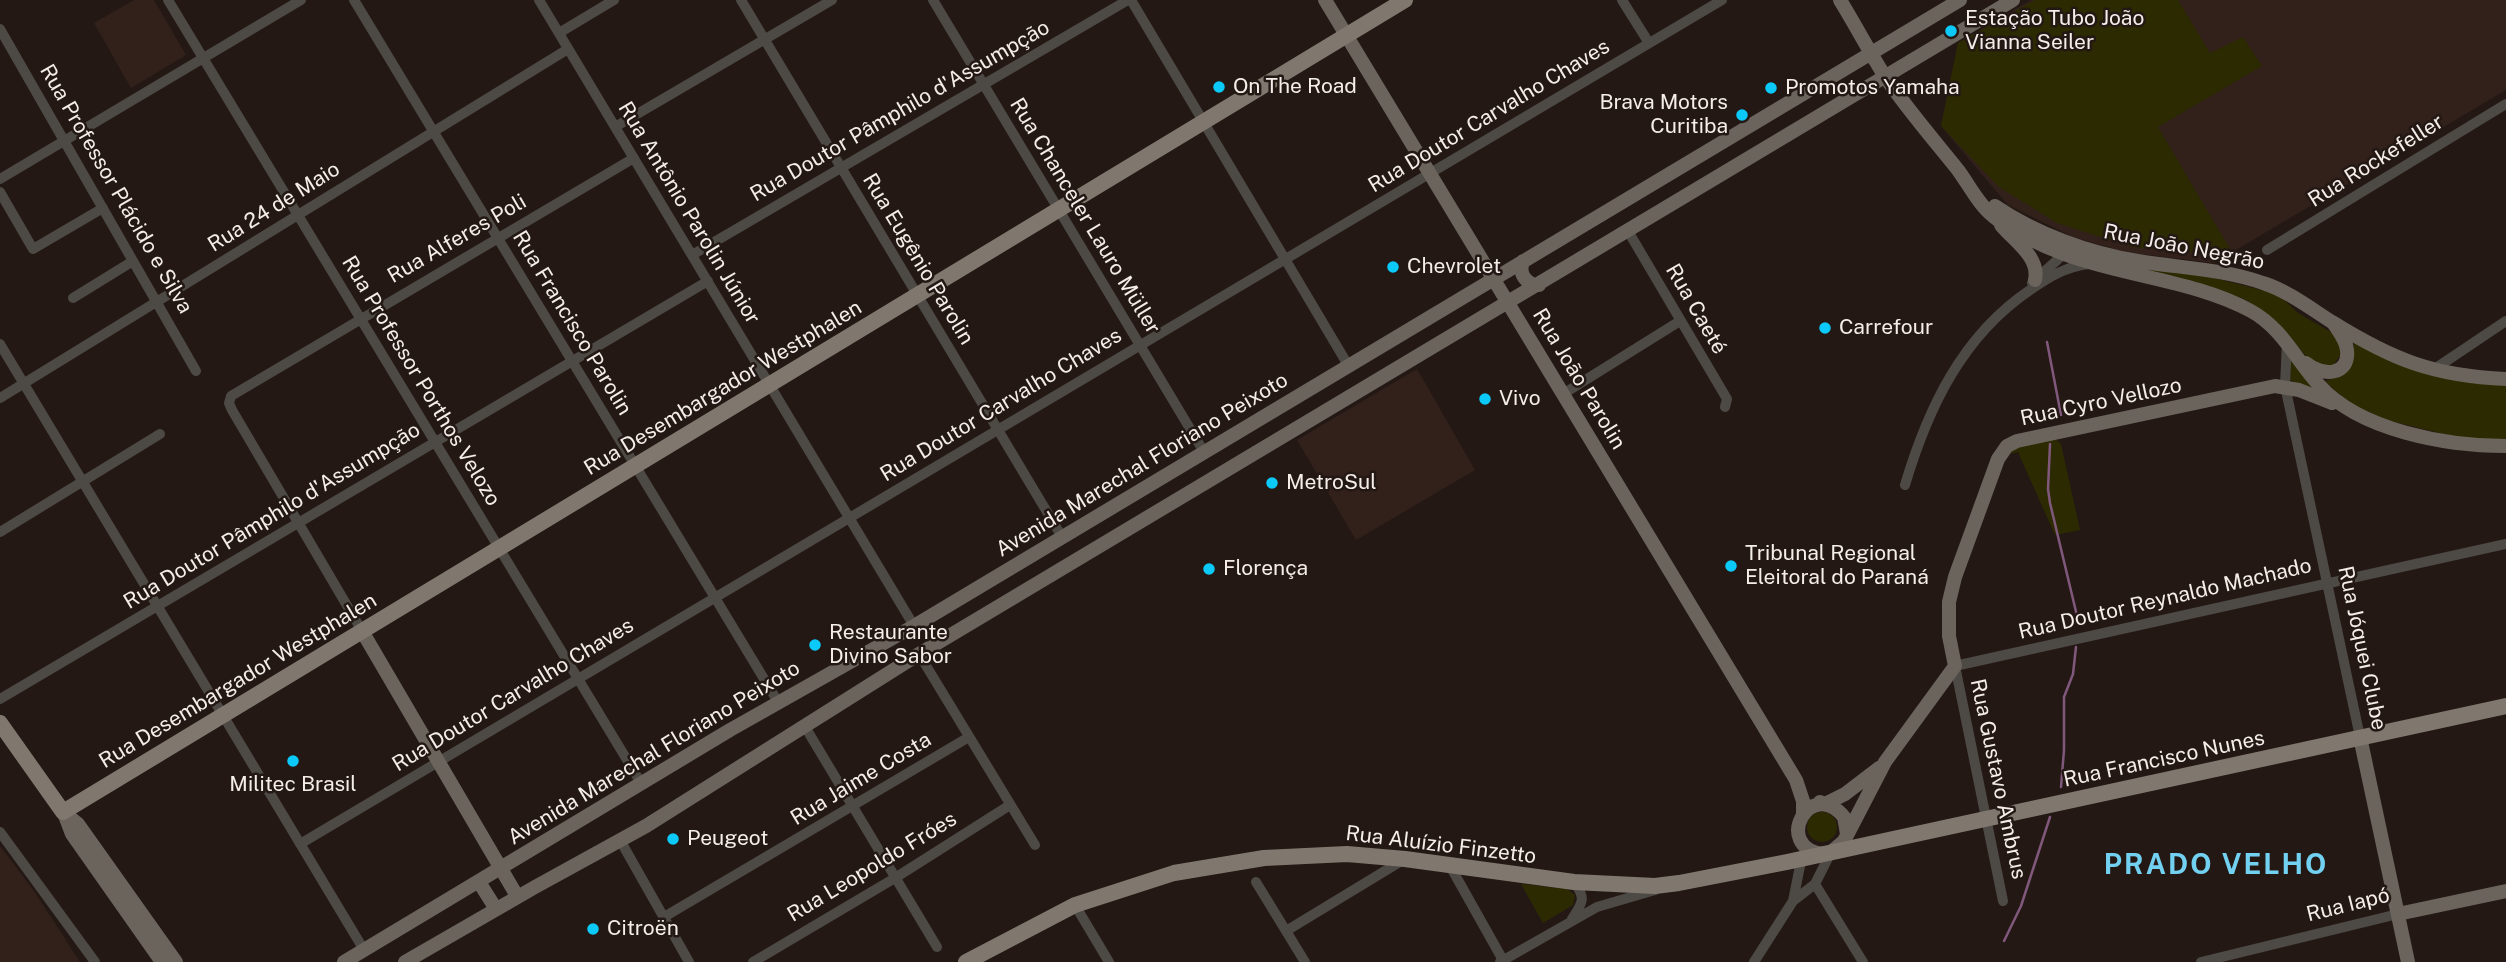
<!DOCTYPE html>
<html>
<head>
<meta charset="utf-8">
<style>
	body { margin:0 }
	canvas { display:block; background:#231814 }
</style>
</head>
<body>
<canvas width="2506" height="962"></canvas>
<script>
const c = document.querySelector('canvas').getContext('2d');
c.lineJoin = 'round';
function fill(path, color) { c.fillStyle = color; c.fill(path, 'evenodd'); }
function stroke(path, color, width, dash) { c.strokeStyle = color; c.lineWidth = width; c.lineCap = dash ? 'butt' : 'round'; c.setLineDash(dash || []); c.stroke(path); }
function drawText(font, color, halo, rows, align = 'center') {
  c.font = font + ' "Public Sans",sans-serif'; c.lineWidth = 5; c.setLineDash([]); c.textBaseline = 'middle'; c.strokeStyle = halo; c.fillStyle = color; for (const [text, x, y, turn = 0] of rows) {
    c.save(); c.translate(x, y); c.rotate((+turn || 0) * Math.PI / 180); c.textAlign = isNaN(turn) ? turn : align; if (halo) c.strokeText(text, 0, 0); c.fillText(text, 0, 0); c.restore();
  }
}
const built = new Path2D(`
	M134 0H154L186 55 131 88 94 23Z
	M2031 0H2506V90L2214 263 2125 252 2073 237 2008 205 1941 126 1958 43Z
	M1417 369 1475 470 1356 540 1297 440Z
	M0 846 34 891 80 962H0Z`);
const green = new Path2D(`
	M2035 0H2178L2210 53 2243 37 2262 66 2158 127 2230 249 2217 254 2132 247 2057 223 1999 187 1941 126 1958 43Z
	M2073 251 2206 276 2269 292 2282 298 2298 313 2334 334 2340 343 2341 355 2332 366 2313 364C2291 339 2272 314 2242 298Z
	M2353 341C2407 371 2444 382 2506 384V440L2456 437 2387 420 2349 403 2325 381 2338 377 2354 349Z
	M2291 360 2313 389 2290 380Z
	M2053 437 2061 444 2080 530 2055 535 2018 452 2006 454 2009 448Z
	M1807 827a15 15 0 1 1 30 0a15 15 0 1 1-30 0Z
	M1521 884 1567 889 1575 895 1573 905 1543 923Z`);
const stream = new Path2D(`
	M2047 342 2061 415
	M2050 444 2048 489 2050 503 2078 620
	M2061 787 2064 750V697L2073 674 2076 647
	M2004 941 2021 906 2050 817`);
const street = new Path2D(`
	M168 0 641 783
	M354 0 778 702
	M539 0 914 626
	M741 0 1062 537
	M933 0 1204 452
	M1131 0 1348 365
	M1622 0 1649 43
	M0 29 196 371
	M559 33 614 0
	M615 127 832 0
	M0 179 301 0
	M0 192 33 249 103 208
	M1628 231 1727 399 1725 407
	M2267 250 2506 104
	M692 255 1128 0
	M2032 283 2067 251
	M73 298 133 261
	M2287 342 2285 386 2360 737
	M0 344 364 950
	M2433 370 2506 321
	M1563 394 1680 321
	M0 398 568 49
	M1905 485C1928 408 1962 336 2030 290 2049 277 2065 267 2088 264
	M0 532 160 434
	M362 631 232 410 229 403 231 396 634 158
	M919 654 1035 845
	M0 699 708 281
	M804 725 937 947
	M0 832 95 962
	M620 840 689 962
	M300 844 1722 0
	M1449 864 1504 962
	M1256 882 1305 962
	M1815 884 1863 962
	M1793 901 1802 856
	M2003 901 1955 666 2506 544
	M1075 905 1109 962
	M664 917 969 737
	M1572 919C1582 903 1587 899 1574 882
	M1286 931 1403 860
	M753 962 895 878 1010 805
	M1500 962 1597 907 1655 890
	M1754 962 1793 901 1815 884 1831 852
	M2201 962 2398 914`);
const secondary = new Path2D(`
	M1325 0 1796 780 1803 801V813
	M1840 0C1856 26 1870 53 1886 78 1908 110 1934 140 1958 170 1969 185 1979 205 1993 216 2011 231 2042 246 2064 254 2122 276 2197 281 2251 311 2282 328 2296 360 2319 385 2360 431 2447 446 2506 446
	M1995 206C2036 234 2089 253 2138 261 2180 268 2223 269 2263 283 2288 291 2310 308 2332 322 2393 360 2434 376 2506 379
	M2001 225C2014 241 2040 257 2035 280
	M1523 261C1519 272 1523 280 1534 285H1539
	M2306 363C2322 377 2350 376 2347 350 2346 340 2339 332 2334 324
	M362 631 517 896
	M2360 737 2408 962
	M1820 802 1825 804 1845 794 1879 768
	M63 812 78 824 176 962
	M64 813 72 834 162 962
	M1831 852 1844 841 1885 762 1955 666 1949 636V602L1955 577 1998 459 2007 446 2017 441 2275 386 2299 390 2332 403
	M1823 854C1772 847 1810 776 1844 817L1847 834
	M479 882 496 909
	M2398 914 2506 891
	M344 962 730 730 914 626 1960 0
	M405 962 535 887 646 826 919 654 2013 0`);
const primary = new Path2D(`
	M0 723 63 812 1405 0
	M966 962 1075 905 1174 873 1264 858 1347 854 1405 859 1574 882 1655 886 1679 883 1787 862 2506 706`);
const markers = [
	[1951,31,7,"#0bcafa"],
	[1219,87,7,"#0bcafa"],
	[1771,88,7,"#0bcafa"],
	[1742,115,7,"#0bcafa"],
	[1393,267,7,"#0bcafa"],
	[1825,328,7,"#0bcafa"],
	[1485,399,7,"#0bcafa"],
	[1272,483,7,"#0bcafa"],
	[1731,566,7,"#0bcafa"],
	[1209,569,7,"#0bcafa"],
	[815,645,7,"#0bcafa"],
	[293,761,7,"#0bcafa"],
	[673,839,7,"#0bcafa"],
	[593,929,7,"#0bcafa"]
];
const poiNames = [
	["Estação Tubo João",1965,19],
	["Vianna Seiler",1965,43],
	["On The Road",1233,87],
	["Promotos Yamaha",1785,88],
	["Brava Motors",1728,103,"right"],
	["Curitiba",1728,127,"right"],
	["Chevrolet",1407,267],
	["Carrefour",1839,328],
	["Vivo",1499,399],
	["MetroSul",1286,483],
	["Tribunal Regional",1745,554],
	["Eleitoral do Paraná",1745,578],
	["Florença",1223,569],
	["Restaurante",829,633],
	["Divino Sabor",829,657],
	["Militec Brasil",293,785,"center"],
	["Peugeot",687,839],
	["Citroën",607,929]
];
const streetNames = [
	["Rua Doutor Pâmphilo d'Assumpção",900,111,-30],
	["Rua Doutor Carvalho Chaves",1489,116,-31],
	["Rua Rockefeller",2376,161,-32],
	["Rua Professor Plácido e Silva",116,189,60],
	["Rua 24 de Maio",274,207,-32],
	["Rua Antônio Parolin Júnior",689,213,59],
	["Rua Chanceler Lauro Müller",1085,216,59],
	["Rua Alferes Poli",457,239,-30],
	["Rua João Negrão",2184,247,11],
	["Rua Eugênio Parolin",918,259,59],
	["Rua Caeté",1696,309,60],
	["Rua Francisco Parolin",572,323,59],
	["Rua João Parolin",1579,379,59],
	["Rua Professor Porthos Velozo",421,381,59],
	["Rua Desembargador Westphalen",723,388,-31],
	["Rua Cyro Vellozo",2101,402,-12],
	["Rua Doutor Carvalho Chaves",1001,405,-31],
	["Avenida Marechal Floriano Peixoto",1142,465,-31],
	["Rua Doutor Pâmphilo d'Assumpção",272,516,-31],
	["Rua Doutor Reynaldo Machado",2165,599,-13],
	["Rua Jóquei Clube",2362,648,78],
	["Rua Desembargador Westphalen",238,681,-31],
	["Rua Doutor Carvalho Chaves",513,695,-31],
	["Avenida Marechal Floriano Peixoto",654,753,-31],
	["Rua Francisco Nunes",2164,759,-12],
	["Rua Jaime Costa",861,779,-31],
	["Rua Gustavo Ambrus",1998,779,78],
	["Rua Aluízio Finzetto",1441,845,7],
	["Rua Leopoldo Fróes",872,867,-31],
	["Rua Iapó",2348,905,-14]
];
const districtNames = [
	["PRADO VELHO",2216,865]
];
fill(built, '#32201b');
fill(green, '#2c2a00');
stroke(stream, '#7f587b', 2.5);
stroke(street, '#4d4945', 10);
stroke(secondary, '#6a645c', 14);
stroke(primary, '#80786e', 16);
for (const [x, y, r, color] of markers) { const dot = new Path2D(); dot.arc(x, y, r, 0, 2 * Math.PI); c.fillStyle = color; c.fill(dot); stroke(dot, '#231814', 2.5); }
drawText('21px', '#f5edea', '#231814', poiNames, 'left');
drawText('21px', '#f5edea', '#231814', streetNames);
c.letterSpacing = '2px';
drawText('bold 28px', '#72d0f0', '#231814', districtNames);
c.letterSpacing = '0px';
</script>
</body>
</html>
